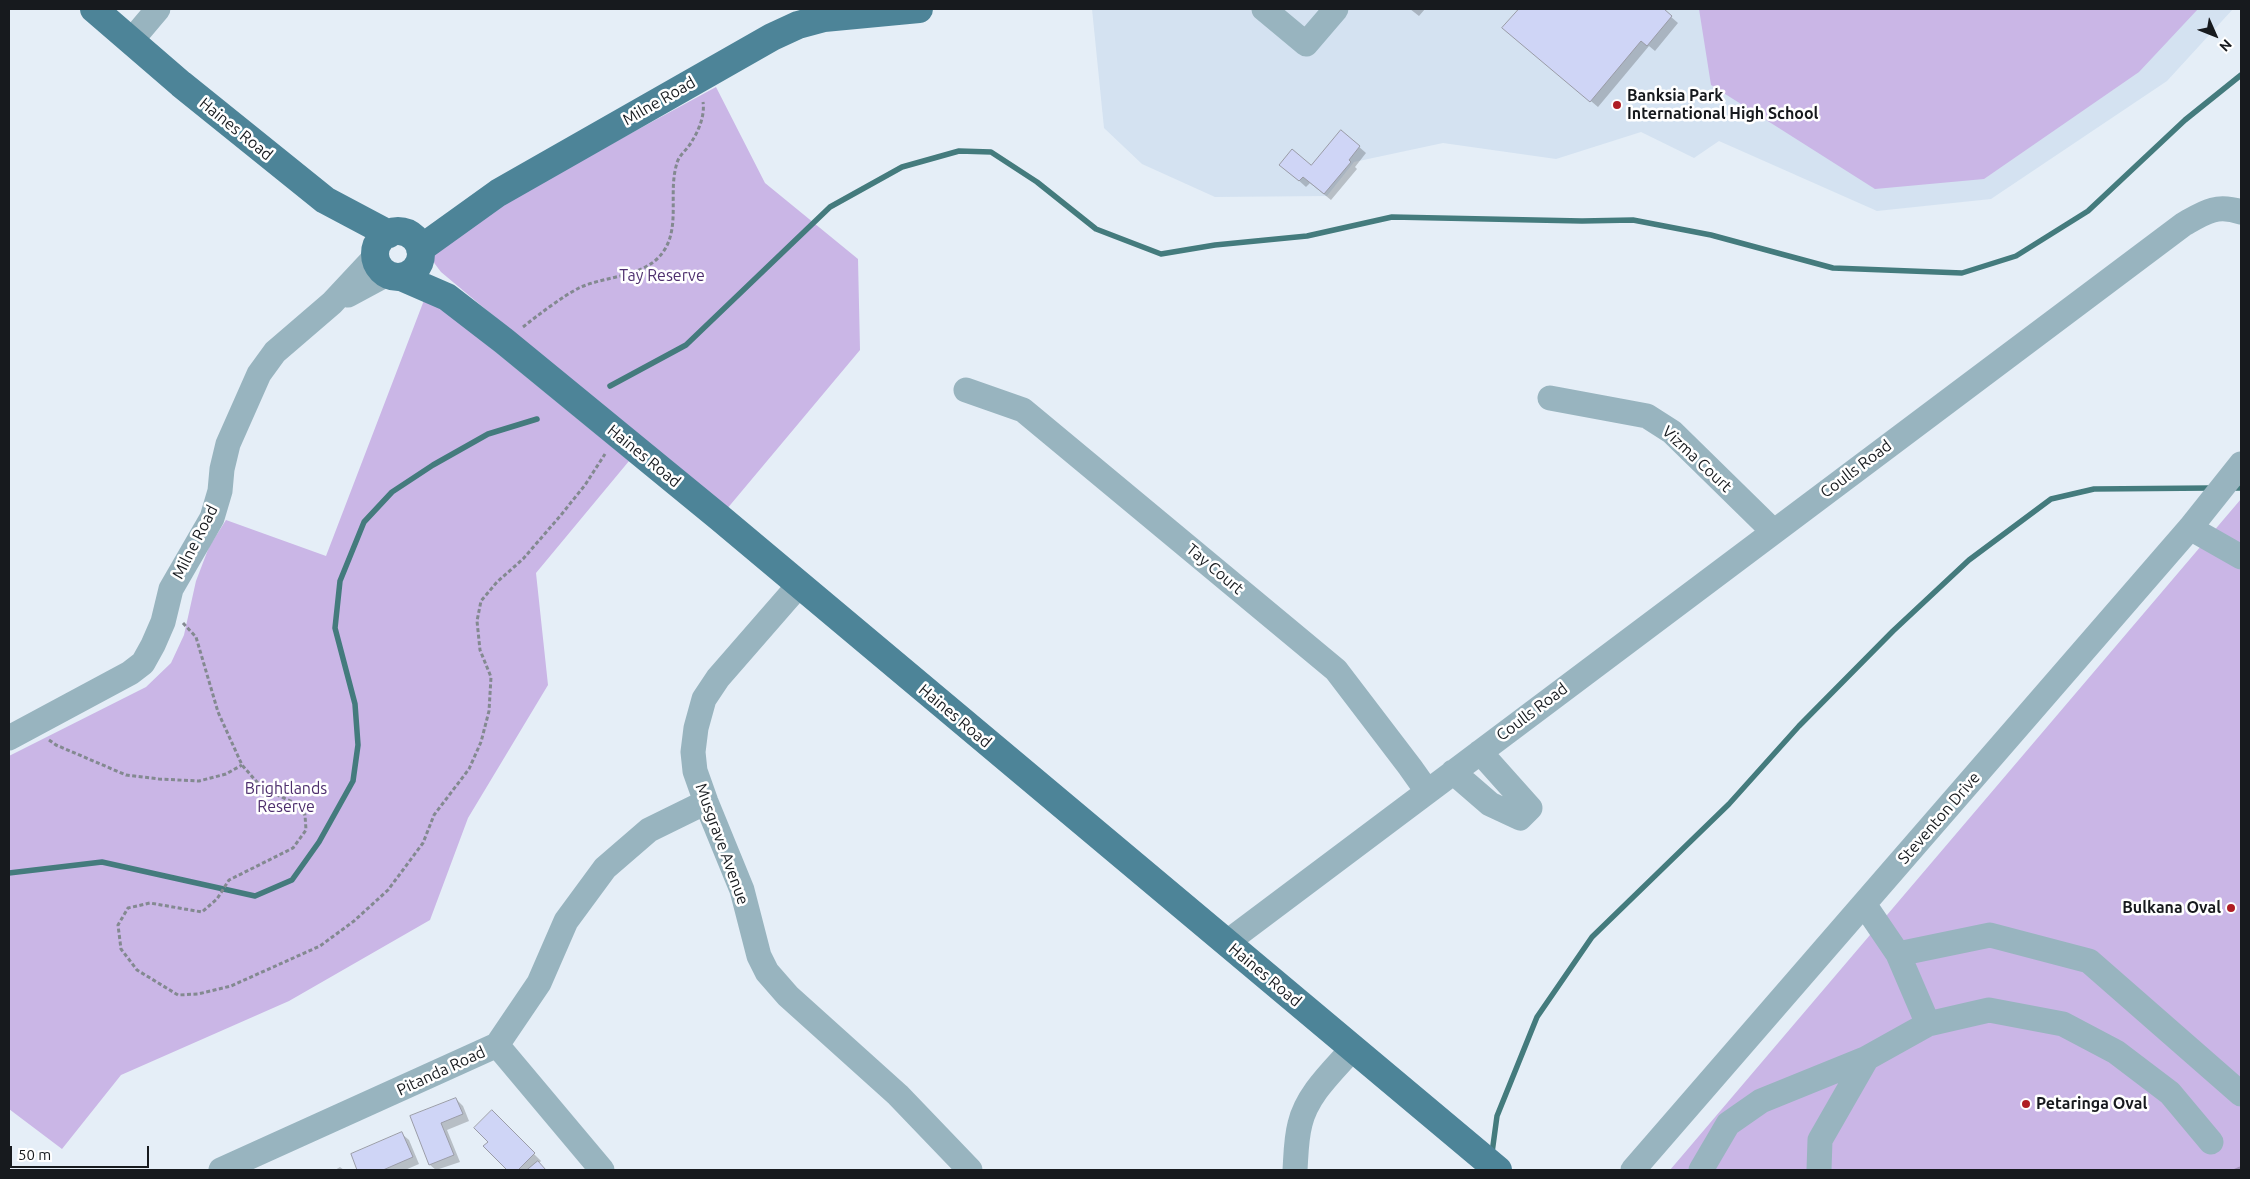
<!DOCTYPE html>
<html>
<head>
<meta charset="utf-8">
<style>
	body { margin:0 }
	#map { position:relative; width:2250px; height:1179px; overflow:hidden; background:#e5eef7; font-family:Ubuntu,sans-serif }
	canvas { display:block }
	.frame { position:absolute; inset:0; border:10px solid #171a1e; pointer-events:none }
	.north { position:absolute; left:2190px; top:10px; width:50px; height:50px; -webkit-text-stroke:4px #fff; paint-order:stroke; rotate:134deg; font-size:14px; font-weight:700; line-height:20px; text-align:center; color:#171a1e }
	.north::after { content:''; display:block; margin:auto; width:18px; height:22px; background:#171a1e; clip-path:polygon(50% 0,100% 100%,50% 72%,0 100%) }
	.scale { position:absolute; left:10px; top:1146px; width:139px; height:22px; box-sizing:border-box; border:2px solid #171a1e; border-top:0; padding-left:6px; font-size:15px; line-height:18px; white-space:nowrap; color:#171a1e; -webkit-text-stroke:4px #fff; paint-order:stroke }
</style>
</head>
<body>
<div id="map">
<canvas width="2250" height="1179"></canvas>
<div class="frame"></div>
<div class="north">N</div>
<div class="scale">50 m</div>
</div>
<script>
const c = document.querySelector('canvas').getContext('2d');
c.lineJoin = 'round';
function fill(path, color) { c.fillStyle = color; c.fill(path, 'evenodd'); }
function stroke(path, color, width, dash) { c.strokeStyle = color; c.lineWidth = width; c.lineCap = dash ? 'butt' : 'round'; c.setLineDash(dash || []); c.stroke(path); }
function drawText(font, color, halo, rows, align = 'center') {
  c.font = font + ' Ubuntu,sans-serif'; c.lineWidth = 5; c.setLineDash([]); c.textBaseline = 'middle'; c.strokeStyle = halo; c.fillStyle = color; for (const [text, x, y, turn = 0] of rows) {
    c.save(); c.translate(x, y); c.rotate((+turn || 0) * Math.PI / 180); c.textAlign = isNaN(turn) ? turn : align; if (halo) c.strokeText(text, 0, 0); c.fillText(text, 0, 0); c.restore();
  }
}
const built = new Path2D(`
	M1092 9H2233L2167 81 1991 199 1877 211 1719 141 1694 158 1641 132 1556 159 1443 143 1354 162 1327 196 1215 197 1142 164 1104 128Z`);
const green = new Path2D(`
	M1699 9H2198L2139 72 1984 179 1875 189 1711 85Z
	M716 87 765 183 858 259 860 350 726 510 441 272 432 260 434 245 444 235Z
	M426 295 629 461 536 573 548 685 468 818 430 920 289 1001 121 1075 62 1149 9 1109V756L146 687 171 663 184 635 196 581 209 547 226 520 326 556Z
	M2241 499V1170H1670Z`);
const shadow = new Path2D(`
	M1410 9H1425L1419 16Z
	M1520 9H1662L1678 23 1655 51 1649 46 1598 107 1504 28Z
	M1341 131 1366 153 1355 167 1357 169 1331 200 1310 183 1306 187 1288 171 1312 167Z
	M456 1099 463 1106 469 1121 447 1130 460 1162 436 1170 430 1165 411 1117Z
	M492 1112 541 1161 539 1163 546 1170H509L485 1146 490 1142Z
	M402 1134 409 1140 419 1164 405 1170H359L352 1155Z
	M2241 1166V1170H2235L2234 1169Z
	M340 1167 344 1170H335Z`);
const stream = new Path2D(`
	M610 386 686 345 830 207 902 167 959 151 991 152 1037 182 1096 229 1161 254 1215 245 1307 236 1392 217 1582 221 1633 220 1711 235 1833 268 1962 273 2016 256 2088 211 2185 120 2241 75
	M2231 488H2241
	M9 873 102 862 255 896 292 880 319 842 353 781 358 745 355 704 335 628 340 581 364 522 392 492 433 465 488 434 537 419
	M1492 1153 1497 1116 1537 1017 1592 937 1729 804 1799 726 1893 631 1969 560 2051 499 2094 489 2211 488`);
const building = new Path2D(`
	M1519 9H1664L1672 16 1647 46 1641 41 1590 102 1502 28Z
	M1341 130 1360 146 1349 160 1351 162 1324 194 1303 177 1299 181 1279 165 1292 149 1311 165Z
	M456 1098 463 1114 441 1123 454 1155 429 1165 410 1116Z
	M492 1110 535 1153 518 1170H507L483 1146 488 1142 474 1128Z
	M402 1132 413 1157 383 1170H357L351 1154Z
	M538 1161 546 1170H527Z`);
const path = new Path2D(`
	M523 327C538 315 563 296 579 288 606 275 648 278 665 249 680 224 668 191 677 163 679 155 688 149 692 141 699 130 705 115 703 102
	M183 623 196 637 218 712 242 765 263 789 293 802 305 815 306 830 293 848 229 880 217 899 202 912 150 903 128 908 118 925 121 949 137 970 178 995 198 994 231 986 320 946 354 921 388 890 423 843 434 815 469 769 481 742 489 711 491 677 480 650 477 621 481 601 497 582 523 559 561 515 585 485 605 454
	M49 740 56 745 126 775 159 779 199 781 226 774 242 765`);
const minor = new Path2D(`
	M1264 9 1306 44 1336 9
	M131 41 158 9
	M348 295 387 274
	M966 390 1023 410 1336 670 1410 767 1427 791
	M1550 398 1647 416 1672 432 1773 531
	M2190 528 2241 557
	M799 585 718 678 704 699 696 728 693 752 695 771 706 802 742 890 759 956 767 972 788 996 898 1095 970 1170
	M9 738 130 673 143 663 153 645 163 622 171 589 212 518 220 491 222 469 228 444 259 374 275 352 332 303 375 257
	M1453 772 1490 804 1520 818 1530 808 1480 752
	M1864 904 1898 954 1990 935 2089 961 2241 1094
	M1226 943 2184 224C2205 212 2216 204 2241 212
	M1898 954 1928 1024 1989 1010 2063 1024 2116 1052 2170 1093 2211 1142
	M497 1045 602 1170
	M221 1170 497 1045 539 983 566 921 605 868 649 830 706 802
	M1295 1170C1296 1155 1296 1139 1300 1124 1307 1094 1333 1071 1353 1048
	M1633 1170 2190 528 2241 464
	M1701 1170 1728 1124 1761 1101 1867 1058
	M1819 1170 1820 1140 1867 1058 1928 1024`);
const major = new Path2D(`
	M94 9 181 84 325 200 389 234
	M375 254a23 23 0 1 1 46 0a23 23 0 1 1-46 0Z
	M420 249 498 193 772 37 798 25 824 18 919 9
	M401 277 447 297 504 341 720 518 1498 1170`);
const markers = [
	[1617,105,5,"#af1d24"],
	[2231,908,5,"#af1d24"],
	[2026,1104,5,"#af1d24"]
];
const poiNames = [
	["Banksia Park",1627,96],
	["International High School",1627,114],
	["Bulkana Oval",2221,908,"right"],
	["Petaringa Oval",2036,1104]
];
const streetNames = [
	["Milne Road",659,101,-30],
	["Haines Road",236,129,39],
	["Haines Road",644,456,39],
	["Vizma Court",1697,459,43],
	["Coulls Road",1856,469,-37],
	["Milne Road",195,542,-63],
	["Tay Court",1215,569,40],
	["Coulls Road",1532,712,-37],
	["Haines Road",955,716,40],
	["Steventon Drive",1939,818,-49],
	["Musgrave Avenue",722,844,70],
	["Haines Road",1265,975,40],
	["Pitanda Road",441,1071,-25]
];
const parkNames = [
	["Tay Reserve",662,276],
	["Brightlands",286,789],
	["Reserve",286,807]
];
fill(built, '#d4e2f1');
fill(green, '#cab6e6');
fill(shadow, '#0003');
stroke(stream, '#447b7d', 5.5);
fill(building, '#cfd5f6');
stroke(building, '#9a9ca7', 1);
stroke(path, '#838990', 3, [4, 2.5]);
stroke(minor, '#98b4bf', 25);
stroke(major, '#4d8498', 28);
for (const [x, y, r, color] of markers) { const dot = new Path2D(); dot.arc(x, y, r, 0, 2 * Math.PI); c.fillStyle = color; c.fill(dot); stroke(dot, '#fff', 2); }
drawText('bold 16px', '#171a1e', '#fff', poiNames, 'left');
drawText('16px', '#171a1e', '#fff', streetNames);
drawText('16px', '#4e2f6e', '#fff', parkNames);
</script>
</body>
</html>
